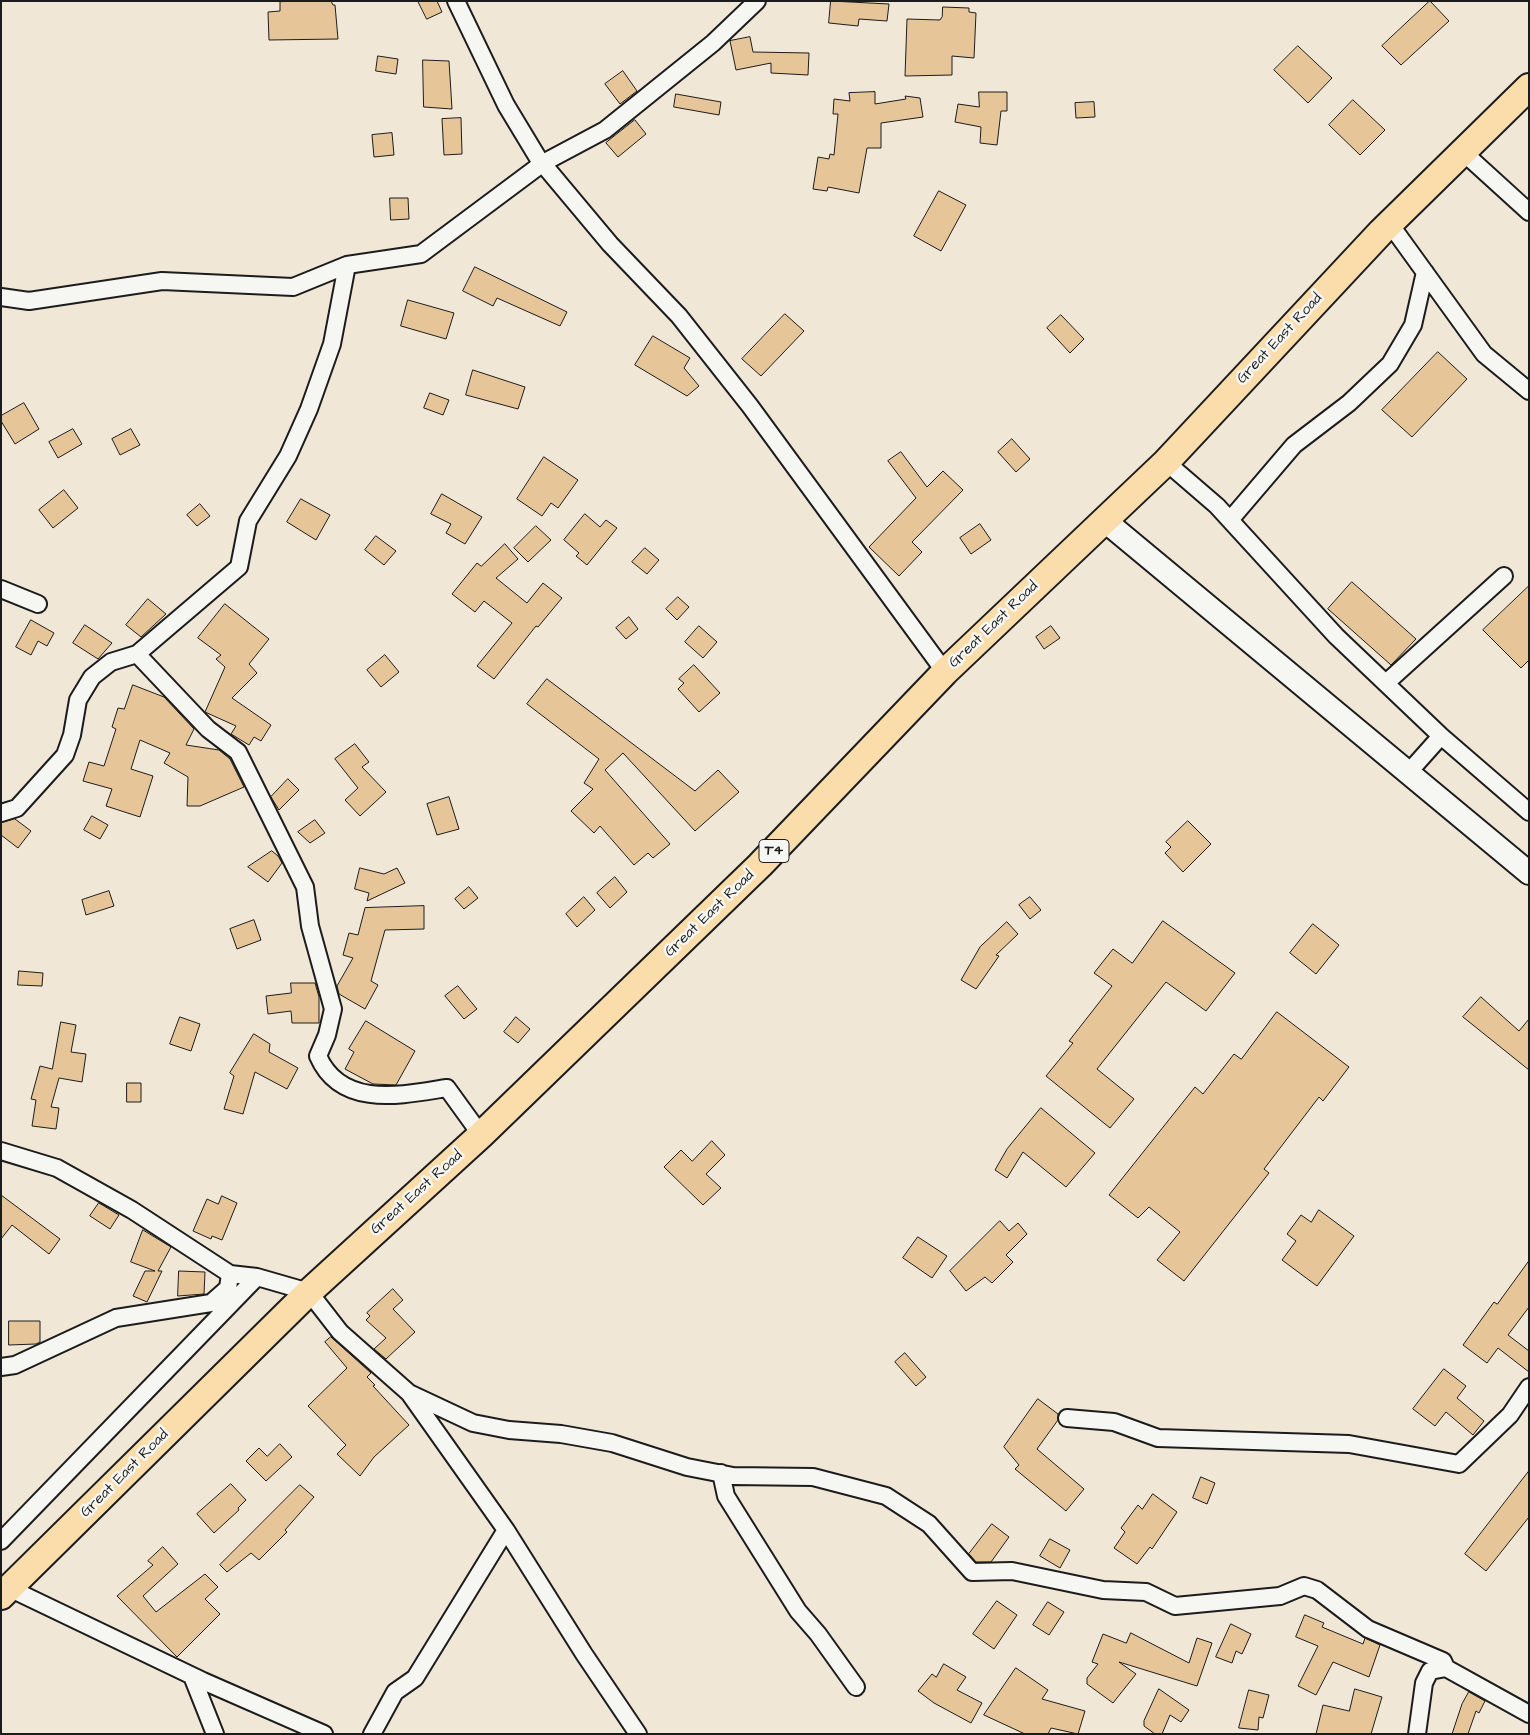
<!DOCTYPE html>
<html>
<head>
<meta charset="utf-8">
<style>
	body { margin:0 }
	#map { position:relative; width:1530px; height:1735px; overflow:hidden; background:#f1e7d7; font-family:"Architects Daughter",sans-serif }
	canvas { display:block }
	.frame { position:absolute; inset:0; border:2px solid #1c1c1c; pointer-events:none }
</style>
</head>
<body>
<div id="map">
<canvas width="1530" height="1735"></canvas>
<div class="frame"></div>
</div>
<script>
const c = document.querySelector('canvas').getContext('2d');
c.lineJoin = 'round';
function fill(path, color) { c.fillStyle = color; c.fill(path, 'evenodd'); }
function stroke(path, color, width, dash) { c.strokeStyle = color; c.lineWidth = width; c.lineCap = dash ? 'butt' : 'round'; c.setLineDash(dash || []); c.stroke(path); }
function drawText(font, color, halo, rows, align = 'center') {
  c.font = font + ' "Architects Daughter",sans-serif'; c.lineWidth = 5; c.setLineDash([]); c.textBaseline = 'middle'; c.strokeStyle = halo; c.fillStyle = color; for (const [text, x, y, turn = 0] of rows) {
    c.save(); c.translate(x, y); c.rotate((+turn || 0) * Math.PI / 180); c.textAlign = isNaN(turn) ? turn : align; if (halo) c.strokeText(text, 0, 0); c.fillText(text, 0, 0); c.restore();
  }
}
const building = new Path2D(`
	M331 1 333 5H335L338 39 269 40 268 12 280 11V2Z
	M418 1H437L442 12 427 19Z
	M831 1 889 4 887 21 859 19 858 26 829 23Z
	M1430 1 1449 21 1401 65 1382 46Z
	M943 7 969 8V12L976 13 974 58 952 56V75L905 76 907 19 940 20 942 17Z
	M750 37 753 52 809 53 808 75 771 73V63L736 70 730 41Z
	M1298 46 1332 78 1308 103 1274 70Z
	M378 56 398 59 396 74 376 71Z
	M423 60 449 61 452 109 424 107Z
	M623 71 637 91 620 104 605 84Z
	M875 92V104L906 99 905 96 920 98 923 117 881 123V148H867L859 193 828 187 827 191 813 189 818 157 829 159 830 154 834 155 838 114H833L834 99 850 101 849 93Z
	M979 92H1007V111H1001L997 145 980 143 981 127 955 122 958 104 979 107Z
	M676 94 721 102 719 115 674 107Z
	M1353 100 1385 130 1360 155 1329 125Z
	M1094 102 1095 117 1076 118 1075 103Z
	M461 118 462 154 444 155 442 119Z
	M635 120 646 134 618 157 606 143Z
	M392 133 394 155 374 157 372 135Z
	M939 191 966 205 941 251 914 236Z
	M390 198H408L409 219 391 220Z
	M475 267 567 312 560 326 497 298 493 306 463 291Z
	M408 300 454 313 446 339 401 326Z
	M785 314 804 331 761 376 742 359Z
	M1061 315 1084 339 1070 353 1047 328Z
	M653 336 690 358 684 368 699 386 687 396 635 365Z
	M1438 352 1467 379 1412 437 1382 410Z
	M473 370 525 387 518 409 466 395Z
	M430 393 449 400 443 415 424 408Z
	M24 403 39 429 15 444 1 421V416Z
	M73 429 82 444 58 458 49 442Z
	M131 429 140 445 120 455 112 439Z
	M1012 439 1030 459 1016 472 998 452Z
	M901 452 927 487 943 471 963 490 912 542 922 552 899 576 869 547 916 498 888 461Z
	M544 457 578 480 558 508 551 503 542 516 517 499Z
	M64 490 78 508 53 528 39 510Z
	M442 494 482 517 465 544 446 533 451 524 431 514Z
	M301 499 330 515 316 540 287 522Z
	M200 504 210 516 197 526 187 515Z
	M585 514 600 527 606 520 617 528 587 565 576 556 579 553 564 540Z
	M980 524 991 540 971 554 960 538Z
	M536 526 551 540 528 562 514 548Z
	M376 536 396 551 384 565 365 550Z
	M505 544 518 559 496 578 527 603 543 583 562 598 538 627 536 626 494 679 477 666 512 623 484 601 475 612 452 594 477 563 481 566Z
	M645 548 659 560 647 574 632 562Z
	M1352 582 1416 639 1391 665 1328 609Z
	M1529 586V660L1521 668 1483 630Z
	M678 597 689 607 677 620 666 609Z
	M148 599 166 614 141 637 126 625Z
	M225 604 269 639 249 664 257 673 232 698 271 725 261 741 254 737 249 745 231 734 236 726 205 712 225 667 216 659 221 655 198 638Z
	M629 617 638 629 626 639 616 628Z
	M31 620 54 633 47 646 38 641 31 655 16 647Z
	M85 625 112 643 98 659 73 643Z
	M699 626 717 642 703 658 685 642Z
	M1051 626 1060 638 1044 649 1036 637Z
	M385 655 399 672 381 687 367 670Z
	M694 665 720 693 699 712 678 689 684 683 679 679Z
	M547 679 695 791 718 770 739 792 695 831 623 753 605 770 670 844 653 858 648 853 634 865 600 826 594 833 571 811 593 789 584 783 599 759 527 704Z
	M133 685 164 697 194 729 186 745 219 750 230 759 244 787 200 806H187L188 777 164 763 170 753 140 740 131 769 153 776 140 817 106 806 112 789 83 781 89 762 104 766 116 729 112 727 118 708 124 709Z
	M355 744 369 762 362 767 386 792 360 816 345 800 358 788 335 759Z
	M288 779 299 790 279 810 271 797Z
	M449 797 459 829 437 835 427 804Z
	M92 816 108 825 100 839 84 830Z
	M15 819 31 831 18 848 1 835V823Z
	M315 820 325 833 310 843 298 832Z
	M1188 821 1211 844 1183 872 1165 853 1171 847 1166 842Z
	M272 851 278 856 282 863 268 882 248 867Z
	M360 868 384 874 397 868 405 883 367 901 369 893 355 889Z
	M615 877 627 892 610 908 597 893Z
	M469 887 478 898 464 909 455 899Z
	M109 891 114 906 86 915 82 900Z
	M584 897 595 910 577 927 566 914Z
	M1030 897 1041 910 1030 919 1019 905Z
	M424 906V929L385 930 371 981 378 985 365 1009 339 994 337 986 353 958 343 955 349 933 358 935 365 908Z
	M254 920 261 940 237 949 230 929Z
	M1163 921 1235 973 1206 1011 1166 982 1097 1069 1134 1099 1110 1128 1046 1076 1073 1043 1069 1041 1112 986 1094 973 1113 949 1132 963Z
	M1007 922 1018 934 996 955 999 956 976 989 961 980 980 947Z
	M1313 924 1339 945 1316 974 1290 953Z
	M19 971 43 973 42 986 18 985Z
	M291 983H315L319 997V1023H292L291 1011 268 1014 266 996 291 993Z
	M458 986 477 1009 464 1019 445 996Z
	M1481 997 1519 1031 1529 1019V1070L1463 1017Z
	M1277 1012 1349 1067 1323 1101 1319 1097 1264 1169 1269 1173 1184 1281 1157 1260 1180 1232 1149 1207 1138 1218 1109 1195 1195 1087 1203 1094 1234 1054 1241 1059Z
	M180 1017 200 1024 191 1051 170 1044Z
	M516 1017 530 1029 518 1043 504 1032Z
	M366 1021 415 1051 396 1085 373 1084 345 1069 354 1052 349 1049Z
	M61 1022 76 1025 71 1052 86 1054 82 1082 59 1078 51 1107 59 1108 56 1129 32 1126 36 1100 31 1099 40 1066 52 1069Z
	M254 1034 270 1044 269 1052 298 1068 287 1089 255 1072 243 1114 224 1109 234 1076 230 1073Z
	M127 1083H141V1102H127Z
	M1041 1108 1095 1153 1066 1187 1023 1152 1007 1178 995 1170 1007 1149Z
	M712 1141 725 1155 706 1174 721 1188 703 1205 664 1167 681 1150 692 1161Z
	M1 1195 60 1239 49 1254 12 1225 1 1239Z
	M222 1196 237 1203 222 1240 212 1236 211 1239 193 1231 207 1199 218 1204Z
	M99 1203 119 1215 110 1229 90 1216Z
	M1319 1210 1354 1236 1317 1286 1282 1260 1296 1241 1287 1234 1301 1215 1311 1222Z
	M1000 1221 1009 1231 1018 1223 1027 1234 1006 1255 1013 1262 992 1283 985 1277 966 1291 950 1271Z
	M143 1230 171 1247 158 1271H162L147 1302 133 1296 145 1271H155L131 1262Z
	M918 1237 947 1256 932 1278 903 1258Z
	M1529 1261V1307L1508 1335 1529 1351V1372L1498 1348 1487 1363 1463 1345 1494 1302 1497 1304Z
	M179 1271 205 1272 204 1294 178 1296Z
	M393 1289 403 1300 393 1309 415 1332 386 1359 374 1349 386 1338 366 1320 370 1316 367 1313Z
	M9 1321H40V1342L36 1344 9 1345Z
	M331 1337 371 1373 367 1377 375 1385 373 1386 409 1425 374 1457 360 1476 337 1454 346 1445 308 1406 347 1368 325 1342Z
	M905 1353 926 1377 916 1386 895 1362Z
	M1444 1369 1466 1386 1457 1398 1484 1421 1473 1435 1446 1412 1435 1426 1413 1409Z
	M1038 1399 1058 1414V1420L1037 1449 1084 1489 1066 1511 1015 1469 1019 1465 1004 1447Z
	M280 1444 292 1457 266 1481 246 1461 259 1448 267 1456Z
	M1529 1471V1517L1486 1571 1465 1554Z
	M1201 1477 1215 1483 1207 1504 1193 1498Z
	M231 1484 246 1500 238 1508 239 1510 214 1533 197 1514Z
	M300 1485 314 1497 285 1530 287 1532 259 1560 251 1553 227 1572 220 1565Z
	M1153 1494 1177 1512 1152 1549 1150 1547 1137 1564 1114 1548 1125 1532 1121 1528 1138 1505 1142 1509Z
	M992 1524 1009 1537 991 1562H976L969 1554Z
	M1050 1539 1070 1550 1060 1568 1040 1556Z
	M163 1547 178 1564 143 1596 156 1612 205 1574 218 1587 205 1599 220 1614 177 1657 117 1596 153 1565 148 1561Z
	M997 1601 1017 1615 994 1649 973 1634Z
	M1048 1602 1064 1612 1049 1635 1033 1625Z
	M1305 1615 1324 1623 1322 1627 1363 1644 1365 1638 1380 1645 1369 1677 1333 1662 1316 1695 1298 1686 1318 1646 1296 1637Z
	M1231 1624 1251 1634 1242 1654 1236 1651 1232 1663 1216 1657Z
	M1131 1633 1189 1663 1197 1638 1212 1643 1197 1686 1119 1662 1136 1674 1113 1703 1087 1684V1678L1098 1664 1092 1662 1103 1634 1126 1643Z
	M944 1664 966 1677 957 1690 982 1703 971 1723 934 1703 918 1691 932 1674 936 1677Z
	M1016 1668 1048 1690 1042 1699 1085 1711 1078 1734 1051 1728 1048 1734H1025L984 1715Z
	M1159 1689 1189 1710 1181 1722 1170 1715 1162 1734H1155L1144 1726V1721Z
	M1355 1689 1382 1697 1371 1734H1316L1323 1705 1349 1711Z
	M1249 1690 1269 1695 1263 1718 1259 1717 1258 1730 1239 1728Z
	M1469 1692 1485 1701 1479 1713 1476 1711 1468 1734H1452L1462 1704Z`);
const minor = new Path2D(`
	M456 1 506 105 538 158 610 244 679 316 750 406 945 672
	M1463 152 1529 212
	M1390 224 1484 354 1529 391
	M1 297 29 301 162 281 293 287 347 265 421 254 543 163 605 130 713 43 757 1
	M1166 462 1217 506 1336 636 1441 736 1529 812
	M1230 520 1294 445 1349 403 1390 364 1413 325 1425 272
	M1 589 38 604
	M137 654 208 729 238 752 305 887 310 926 333 1009 327 1035 318 1056C341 1109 402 1095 447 1088L481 1135
	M1386 683 1504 576
	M1408 773 1441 736
	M1 813 17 808 65 755 72 735 78 700 92 677 111 662 137 654 239 567 248 521 288 456 309 409 332 344 347 265
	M1 1151 57 1168 132 1210 230 1274 257 1277 309 1292 340 1332 409 1393 473 1423 509 1430 561 1434 612 1443 687 1467 733 1476 813 1477 886 1496 929 1524 972 1572 1012 1571 1103 1590 1146 1592 1175 1606 1280 1596 1304 1586 1317 1590 1368 1629 1443 1661 1446 1668
	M1 1367 15 1365 116 1318 211 1303 228 1288 230 1274
	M409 1393 506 1530 584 1654 638 1734
	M1067 1418 1114 1422 1158 1438 1349 1444 1459 1464 1510 1415 1529 1387
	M721 1473 726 1496 798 1611 818 1634 856 1687
	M1 1541 257 1277
	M9 1588 203 1681 324 1734
	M192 1676 215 1734
	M372 1734 395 1692 415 1678 506 1530
	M1417 1734 1424 1683 1430 1671 1446 1668 1529 1714`);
const secondary = new Path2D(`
	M1104 520 1529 873`);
const trunk = new Path2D(`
	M1 1596 309 1292 481 1135 760 865 945 672 1166 462 1381 232 1529 87`);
const shields = [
	[774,851,30]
];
const shieldNames = [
	["T4",774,851]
];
const streetNames = [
	["Great East Road",1280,339,-47],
	["Great East Road",994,625,-44],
	["Great East Road",710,914,-44],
	["Great East Road",417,1193,-42],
	["Great East Road",125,1474,-45]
];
fill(building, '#e6c598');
stroke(building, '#1c1c1c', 1);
stroke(minor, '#1c1c1c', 20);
stroke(secondary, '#1c1c1c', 26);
stroke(trunk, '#1c1c1c', 30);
stroke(minor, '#f6f6f2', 16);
stroke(secondary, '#f6f6f2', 22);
stroke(trunk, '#faddab', 26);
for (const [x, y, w] of shields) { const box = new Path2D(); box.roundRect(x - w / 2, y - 11.5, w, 23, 4); c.fillStyle = '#f6f6f2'; c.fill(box); stroke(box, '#1c1c1c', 1); }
drawText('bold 14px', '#1c1c1c', null, shieldNames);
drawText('15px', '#1c1c1c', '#f6f6f2', streetNames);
</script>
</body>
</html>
